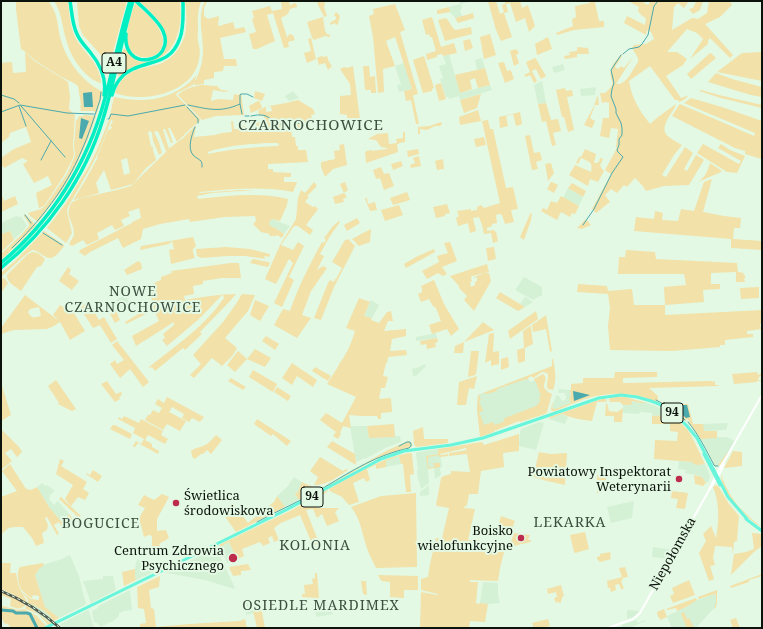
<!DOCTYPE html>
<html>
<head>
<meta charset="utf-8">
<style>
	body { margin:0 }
	#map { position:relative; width:763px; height:629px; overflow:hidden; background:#e3f9e4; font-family:"Noto Serif",serif }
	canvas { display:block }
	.frame { position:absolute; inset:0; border:2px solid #0c130c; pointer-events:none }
</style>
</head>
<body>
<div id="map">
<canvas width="763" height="629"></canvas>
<div class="frame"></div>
</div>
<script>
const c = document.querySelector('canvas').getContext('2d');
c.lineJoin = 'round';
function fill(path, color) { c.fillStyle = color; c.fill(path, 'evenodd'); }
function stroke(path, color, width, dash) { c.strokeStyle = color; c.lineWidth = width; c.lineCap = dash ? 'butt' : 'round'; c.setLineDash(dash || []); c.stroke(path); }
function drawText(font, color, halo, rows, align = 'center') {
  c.font = font + ' "Noto Serif",serif'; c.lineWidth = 4; c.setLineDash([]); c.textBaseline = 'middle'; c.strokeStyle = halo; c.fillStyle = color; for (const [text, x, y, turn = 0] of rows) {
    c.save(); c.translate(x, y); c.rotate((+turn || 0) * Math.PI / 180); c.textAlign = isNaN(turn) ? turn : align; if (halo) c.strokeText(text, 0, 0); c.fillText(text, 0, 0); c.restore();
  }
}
const built = new Path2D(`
	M460 1H473L461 4 462 8 460 11 462 16 455 18 450 12V11L449 7 460 4Z
	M449 54 460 93 490 85 492 90 460 100 459 96 449 99 448 97H446L440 79 443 78 439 66 446 64 443 56Z
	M482 58 485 68 477 70 475 60Z
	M404 63 412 89 399 92 397 85 401 84 395 66Z
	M563 64 565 70 554 73 552 67Z
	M542 81 546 103 538 104 534 85Z
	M596 87 595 95 581 96 580 89Z
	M293 91 299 98 289 101 285 96Z
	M568 188 583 197 579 206 563 198Z
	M16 216 19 217 21 216 27 226 22 232 14 239 10 231 1 234V223Z
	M272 219 290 226 284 234 277 229 271 226 269 224 270 221Z
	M524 277 542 287V295L533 300 515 290Z
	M125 295 129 302 119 309 115 301Z
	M525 297 533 302 525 307 520 304Z
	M371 300 379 305 372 318 364 316Z
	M436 333 437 338 416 341V337Z
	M425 364 426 366 416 376H413L412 369 420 367V366Z
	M527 376 530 382 536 380 542 398 539 406 507 422 480 432 477 409 478 395Z
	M559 389 570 390 571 398H569L571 403 555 409 552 408 556 395 559 396 562 401 565 400 566 398 565 393H558Z
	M631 401 641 403H647L656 406 672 415 652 416V413L640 412 639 414 623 413V405H631Z
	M562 414 568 417 565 424 549 419Z
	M539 422 544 423 536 450 519 446 520 431 521 430V429Z
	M728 423 726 430 703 431V424Z
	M350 426H367L369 438 400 436 401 442 385 448 365 459V458L356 462Z
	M727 437 735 441 728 453 718 465H715L701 438Z
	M438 449V454H440L442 467 440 468 441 475 435 479 434 468 428 469 429 483 421 489 419 481 418 480 417 470 418 469 416 454 417 452Z
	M399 456 401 464 386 467V461Z
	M679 461 693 462 699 465 705 464 710 476 709 481 706 483 702 477 697 475 685 473 686 470 678 469Z
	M294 477 302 482 298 492 295 494 299 500 285 507 277 496 287 487Z
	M42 483 45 486 47 485 55 491 50 495 49 499 54 505 58 501 69 514 64 521H61L49 507 37 487Z
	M429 485V495L420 496V492Z
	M634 501 632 518 611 523 607 507Z
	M229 542 237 559 227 563 220 547Z
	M653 547 673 550 668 559 652 557Z
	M215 549 217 550 235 588 234 589 205 580 167 573 168 571Z
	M70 555 79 576 83 593 86 603 85 605 59 618 45 607 35 575 39 569 43 565 65 558V557Z
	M137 559 155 569 156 571 136 580 135 576V569Z
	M103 576H113L116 590 91 603 83 581 103 579Z
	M483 582 498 583V595L500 603 488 604 480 603Z
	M130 590 132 610 124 611 119 613V616L112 622H110L101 627 96 622 94 623 92 611 98 608V606Z
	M714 594 716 595V606L696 628H672L667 616 688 606 697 600Z
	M251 602 254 613 246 615 244 604Z
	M31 603 43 610 52 617V620L49 622 29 607 30 606Z
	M329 607 333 614 317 617 315 612V609Z
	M88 610 89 611 94 628H63L60 624Z
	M627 610 639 611 634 617 627 619Z
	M636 620 638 623 645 620V621L630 628H623L622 625Z`);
const green = new Path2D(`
	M18 1H48L49 2C58 15 57 22 60 37 66 60 81 81 103 92 95 124 83 155 66 184 58 197 47 209 38 222L30 216 28 213 41 209 45 206 67 174 74 158 75 154 74 146 76 120 78 119 79 116H84V115L95 116 96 115 94 111H81L80 106 81 105 78 86C72 81 64 79 58 75 50 70 43 65 36 61 30 57 27 52 21 49L16 9V2Z
	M54 1H68C69 13 70 26 75 37 84 54 100 62 101 83 96 82 90 78 86 74 76 64 69 52 66 39 62 26 62 13 54 1Z
	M77 1H127L108 70 101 55 83 35 79 26Z
	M139 1H180C182 24 179 49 156 60 150 63 144 63 138 65 131 67 125 72 120 76H118L123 49H125C128 52 131 57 136 60 152 68 169 53 166 36 163 21 149 11 139 1Z
	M185 1H201C197 13 198 19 198 31 198 35 197 37 198 41 199 47 201 52 199 59 194 93 143 104 115 93 117 86 122 79 127 75 137 68 149 67 160 64 174 58 185 43 186 28 187 21 186 13 186 6L185 5Z
	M205 1H207L204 8V16L208 19 219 16 218 25 219 26 233 22 235 29 244 27 246 32 220 38 224 59H236L237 66H224L223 71 214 72V78L204 80V84L194 85 195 81 193 85 177 93 176 95 200 119V121L191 128 177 142 170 128H168L173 143H171L165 129H163L167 143 169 148 167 150 183 138 195 126 196 127 194 137 215 135 222 133 232 132 231 121H233L234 129H238L240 125 245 126V131L256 130V123L264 122V116L259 115 258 111 265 107H266V112L272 111 271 107 269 106 286 103 298 100 313 109 315 114 311 115 312 118 308 120V123H302L303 128 291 129 292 137H295L296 146H298V150H306L308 162 268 164V169H273V172L291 173V177H284V182H297L293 192C263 186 231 189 200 192L199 193 241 190H255L212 193 197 196 198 199C229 196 257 192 288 199L287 205 280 221 272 219 270 221 269 224 271 226 277 229 284 234 282 238 277 235 276 236H269L270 234 261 232 253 224 256 221 255 216 225 217 190 222 189 219 160 224 143 229 141 239 123 248 118 238 90 252 85 256 79 252 80 250 132 223V222L141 218 139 208 128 212 130 216 121 220 124 226 115 230 112 225 97 233 99 239 87 245 83 240 72 246 69 244C70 241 73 238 74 235 75 222 63 216 72 202L82 198 117 190 131 186 167 151H166L158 131 154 132 159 142 162 153 159 155 153 141 152 133 150 131 148 132 151 146 153 147V150L156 160 146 168 133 184 111 190 104 170 96 183 99 193 74 200V199L85 181 97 159H98L97 157 108 130 111 129 112 127 110 126 113 121 111 120 102 144 93 163 68 207 67 211 72 233 68 240 66 243 47 228 66 203 89 166 97 150 109 120 114 97C146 104 174 100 197 75L195 80H196C200 70 203 62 203 50 203 34 197 17 205 1ZM277 143 279 144 278 146C254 147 232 149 208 154V152C228 145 255 143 277 143ZM127 158 130 173 124 175 121 160Z
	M281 1H289L290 6 292 4 295 3 297 5V7L290 9 288 14 281 18 287 37H288L289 34 293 35 295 40 288 42 289 47 284 48 273 13 267 15 275 41 257 49H253L249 34 256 32 252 19 254 18 252 11 270 6 272 11 282 9Z
	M317 1H324L325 3 324 7 327 16 324 17C322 11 318 7 317 1Z
	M488 1H496L500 14 504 12 502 5 505 4V1H520L522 8 528 5 535 26 529 32 525 18 516 22 510 3 506 4 508 12 504 13 512 37 501 41 496 30Z
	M590 1H598L595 2 599 21H604V27L574 30 557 35 556 33 573 26 572 19 576 17 575 6 590 3Z
	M628 1H641L648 5 651 1H689L684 8 678 3 674 7 672 30 692 18 698 19 707 13 709 1H730L732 5 720 17 705 24 733 55 730 58 710 38 708 41V44L690 59 703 39 697 33 687 29 667 52H677L687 59 683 65 666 76 681 98 689 95C686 98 683 101 679 102L678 100H675L650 66 629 81C632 99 639 110 650 124L658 117 676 104C675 108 672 112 670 115 658 134 667 136 682 145L674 155 662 175 666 177 678 158 685 147 693 153 684 169 687 171 696 155 704 160 689 185 664 186 646 191 642 185 635 178 627 187 624 185 617 193 611 189 605 195 610 202 596 213 592 209 611 174 605 170 617 148 616 147 618 129 611 128 609 138 600 136 603 118H609V103L606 102 602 103 600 93H605C619 81 608 82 611 70 612 64 618 58 622 54V56L615 67 618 69 621 66 624 68 633 57 616 84C627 85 632 70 638 62V58L632 48 634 45 646 44 654 39 651 32 647 30 646 35 624 23 627 16 645 25 646 18 642 16 638 11 639 7Z
	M695 1H703L700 10 693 14 689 9 693 8 696 2Z
	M135 3C144 12 159 23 162 36 169 63 125 66 127 36 127 25 132 13 135 3Z
	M395 4 405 30 400 32 418 94 414 95 413 96 419 124H416L411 100 406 101 404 91 412 89 395 37 386 41 395 66 383 69 384 92 378 93 373 37 369 16 374 14 373 9Z
	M449 7 450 11V12L439 14H437V10Z
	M336 12 340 16 338 24 336 25 335 23 330 25V23L336 19V17L334 15Z
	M473 13 474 18 458 23 455 18Z
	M323 17 325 31 328 35 330 34V37L325 36 314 40 312 38 307 22Z
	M432 17 441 47 454 43 457 53 443 56 442 54 437 55V57L427 60 426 54 436 51 432 37H430L429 34 426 35 422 20Z
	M446 18 447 19 453 28 455 30 471 27 472 34 445 41 438 20Z
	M490 34 496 55 484 59 480 37Z
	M548 37 552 49 537 55 535 44Z
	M311 38 316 59 307 63 304 53 311 51 308 39Z
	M470 39 473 48 465 51 463 41Z
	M577 47 588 48 589 54H577V57L565 59 564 56 570 55 569 52 577 51Z
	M516 49 519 53 516 55 519 63 514 66 510 51Z
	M25 52 33 60 68 82 70 96 69 109 75 115 73 146 74 154 73 158 65 174 48 200 44 206 39 208 36 193 52 185 48 176 34 183 23 164 28 161 22 158 4 168 1 164V158L14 149 31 142 26 127 10 133 9 137 1 143V63L12 62 13 73 26 72Z
	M762 52V81L717 72 742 53Z
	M710 53 712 54 716 58 691 79 687 74Z
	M322 56 323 57 327 56 329 62 332 66 328 70 325 63 319 65 317 58Z
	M424 56 434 88 432 89V91L423 93 413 60Z
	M535 58 536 59 546 76 541 79 536 69 532 71 537 81 534 83 530 75 526 77 524 75 530 72 526 62Z
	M504 62 507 71 510 70 511 71 514 79 505 83 498 63Z
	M353 66 360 119H354L347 118V115L340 114V96L351 95 350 84 340 69 344 67 347 68Z
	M363 66H369L370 77 375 76 376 93H371V90H365Z
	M485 68 490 85 478 88 475 78 470 80 472 89 460 93 455 75Z
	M716 73 732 79 762 87V97L751 95 708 82Z
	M441 83 446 99 439 101 435 85Z
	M202 85 217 86 221 90 229 91 225 92 213 90 211 100V101L218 99 233 100 234 94 238 95 241 93 244 115 216 116 202 120 201 119 178 95C184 89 193 86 202 85Z
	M565 88 566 91 572 90 573 96 567 97 574 130 568 132 564 117H562L556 90Z
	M701 90 719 95 762 105V108L721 98 699 91Z
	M255 91 265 94 262 101 254 98Z
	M481 94 477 108 464 113 460 100Z
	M598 96 599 105H595L590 118 595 121 592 128 584 125 594 106 597 97Z
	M691 98 722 107 762 121V159L745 154V151L735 148 672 116 679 105 680 104 754 136 755 133 684 103Z
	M258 101 260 102 262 108 251 113 249 106Z
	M546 103 551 120 558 119 561 131 553 133 556 145 552 146 546 121 542 122 538 104Z
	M478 110 481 121 460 125 459 117Z
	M520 112 522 124 516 126 513 114 506 116 508 126 500 128 499 117Z
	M488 120 490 129H493L506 188 513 187 518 209 511 210 514 222 505 224 502 215 500 214 496 215 497 223 492 224V226L487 228V231L494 230 495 232 496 231 498 241 493 243 491 233 484 234 482 225 479 217 473 218 476 231 470 233 468 223 458 226 456 218 459 216 457 211 471 209V211L477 210V207L481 205 484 208 500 203 482 121Z
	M441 122 442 124 440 126H435L427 130 420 129V134H418V127L429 126Z
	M403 132H405V142L399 143V144H397L398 152 366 163 365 152H366V151L372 150V151L387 149V148L381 147 376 140 368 139 377 134 388 133 389 144 397 143 396 139 403 138Z
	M530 135 534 153 540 152 542 160 536 162 538 169 532 170 525 136Z
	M484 137 486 145 476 147 474 139Z
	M344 144 347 165 333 169 325 177 321 167V162L335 159 334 151 340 150 339 145Z
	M703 144 739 164 741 161 718 148 721 144 730 150 745 156 737 173 727 172 697 153Z
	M418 149 419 154 408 157 407 151Z
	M585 149 596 154 594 163H596L599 162 600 158 603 159 600 166 603 170 604 171 598 182 590 179 588 186 569 175 575 165 591 172C593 162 590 162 581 158L578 164 576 163 579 157H581Z
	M419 156 421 166 411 168 410 165 415 163 413 158Z
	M443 159 444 169 437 170 435 161Z
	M401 161 403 166 393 170 391 164Z
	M551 163 554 173 548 181 545 164Z
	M710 163 722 171 721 172 698 182C705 178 708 170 710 163Z
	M381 167 384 174 389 173 394 186 384 190 380 178 376 179 373 170Z
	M712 179 703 212 724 216 741 218 740 228H734L733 239 762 241V250L731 248V239L634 231 636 217 654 219 655 211 663 213 662 220 678 221 681 209 694 211 704 182Z
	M314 182 317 186 307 196 309 197 305 202 313 207 315 206 318 209 306 225 313 230 310 235 298 226H294L281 245 293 250 298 242 304 246 289 277 294 280 282 307 274 303 293 263 289 259 276 284 265 279 280 245 296 219 298 198 301 190 305 193Z
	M345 182 348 190 344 193 347 197 343 199 344 202 335 204 333 197 344 193 340 184Z
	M551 182H552L558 185 554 193 547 189Z
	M572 183 586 191 583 197 568 188Z
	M407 192 410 200 393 205 390 198Z
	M1 193 4 201 15 196 18 204 1 212Z
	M561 196 579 206 575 214 572 213 570 217 561 212 557 220 541 211 543 208 547 210 551 201 557 203Z
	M367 197V199L368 204 375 202 377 210 370 211 365 199Z
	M447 204 450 213 445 214V216L436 218 433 207Z
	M399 205 403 215 385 221 381 210Z
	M532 213 531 220 524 240 520 237 530 214Z
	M24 214 26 215 36 225 23 239 1 260V254L21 235 29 226V224L24 216Z
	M357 218 360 223 347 231 344 225Z
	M586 219 591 225 582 229 577 228Z
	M339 221 340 222 330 236 320 254 324 256 317 270 323 266 327 268 311 291 302 315 311 318 297 338 274 325 283 309 290 311C298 287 310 264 322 242L324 243 326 240 324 238 333 226Z
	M371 229 370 242 359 246 352 239 363 233Z
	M10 231 14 240 1 252V234Z
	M44 231 64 245V246C61 250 58 254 55 256 47 263 40 250 32 250L24 256 1 277V273L15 261Z
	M193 237 196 246 193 249V252L195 258 171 264 169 250 174 249 172 241 169 244 140 250 141 246Z
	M348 239 355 246 334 287 321 320 314 318 328 283 330 280 334 282 335 279H336L342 268 332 262 345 240Z
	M450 242 457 261 442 267 447 274 443 276 438 273 427 279 422 271 439 262 437 256 448 253 444 243Z
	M226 247 250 249 270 254V255L269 257 265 256 264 257 266 259 245 256H228L201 258 197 256 196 249Z
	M494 247 496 259 488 261 486 248Z
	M434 249 435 252 406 268 404 264 416 257Z
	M626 250 655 252 656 259 737 263 738 272 744 273 743 275H745V278L744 279 745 282H736V272L711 273V284H720V289L703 290 704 302 665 305V315L762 310V324H760V327H762V329L747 331V334H753V337L725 340V345H720V347L672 351 610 350 608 326 610 308 608 294 577 292 578 284 607 286 608 291 632 289 634 305H665L664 287 686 285 684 274H618L619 257H625Z
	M32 252 38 253 45 259 41 266 37 267 21 291C15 286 7 283 7 275L27 255Z
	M253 259 268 262 270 263 268 267 250 263Z
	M138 261 141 263 142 269 127 275 124 270Z
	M231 263H239L241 278H222L203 281V284L193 286 194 294 184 296 185 300C202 297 219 294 236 294L230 301 200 332 202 334 185 350 183 348 155 371 152 367 150 368 149 367C172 349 196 332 215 310 218 306 221 302 224 298L223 295H222L199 319 167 346 162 340 165 338 163 334 174 325V322L136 346 132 336 159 321 154 310 126 324 125 322 154 305 147 288 148 287 147 284H148L151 289 156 286 154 283 161 280V277L172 273 171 271Z
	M487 264 489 272 472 276 471 278 472 281 470 282 471 287 475 285V282L477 281V277L475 278 474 277 485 273H489L491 281 490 283 474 311 464 300 467 296 459 288V286L450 276Z
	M68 267 71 270 69 274 79 281 72 290 59 281Z
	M4 278 8 283 1 293V279Z
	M434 280 444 304 459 329 451 336 447 329 432 334 429 325 441 321 436 308 433 306 429 299 421 302 418 294 422 292V289L421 286Z
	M759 287V298L741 299 740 288Z
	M500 292 525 307 518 311 496 298Z
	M242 294 255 295 248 311 225 338 237 348 233 355 222 366 212 358 194 378 190 375 201 364 193 355 223 322 236 304Z
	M25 295 59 321 53 315 60 305 74 313 85 331 70 340 60 322 52 327 47 329 14 330 1 334V328ZM39 307 41 316C33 318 32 319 28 312L30 309Z
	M359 298 370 302 364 316 372 318 371 320 379 323 387 312 391 311 393 321H388L384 331 406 329V336L392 339 390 351 406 350 407 355 388 357 387 363H386L383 376 388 377 385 388H381L379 399 391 398 392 412 381 413V419H378L377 416H362L349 415 351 428 343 426 340 433 341 434 338 439 333 436 336 432 320 420 326 413 342 423 356 397 327 384 339 365V364C347 354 351 344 355 331L346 328Z
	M255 300 269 306 260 321 250 315Z
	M88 302 99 320 104 317 117 339 111 343 100 325 93 328 80 308Z
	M116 311 120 320 115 323 110 314Z
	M536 311 538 319 510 339 508 331Z
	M546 315 552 351 550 352 546 329 533 332 532 325Z
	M483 322 494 330 464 342 463 353H454L455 346 464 342Z
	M530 326 531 327 533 344 525 348V361L519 363 518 362 517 350 524 348 523 331Z
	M494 333 493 352 499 351V364L491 366V360L485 363 489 334Z
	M266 336 279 344 275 350 262 341Z
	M437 338 438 342 435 343 436 347 427 349 426 344 421 345 420 341Z
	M117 341 149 382 143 387 130 369 120 378 110 364 115 360 117 364 124 360 112 345Z
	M255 349 271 358 265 367 247 359 235 372 227 365 238 351 247 359Z
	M471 351H479L476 374 475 375 468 377Z
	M508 357 509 367 501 370V359Z
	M552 359H553C555 369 557 380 553 390L548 389C544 382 554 373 542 372L533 378 532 376 528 378V379L527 380 526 379 497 389V391L487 394 484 393 479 395 481 400 479 401 483 411 479 412 484 425 493 422 495 425 503 422 505 418 536 406 538 404 540 401 539 397 541 396 535 380 534 381V379L543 374C550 380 540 384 546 390 548 392 550 393 552 394L547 412 545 414 520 422 519 421 494 431V432L480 437 477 409 478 395 527 376 552 366Z
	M292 363 317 380 313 387 297 376 292 385 282 378Z
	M315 367 331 376 328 381 312 371Z
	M253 370 277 384 273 392 249 377Z
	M615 372H657V377L623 378V383L710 381H712L713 382 715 381V385H718L719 386 649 388 658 396V401L669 404H688L693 424H703L704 431H717V438L701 439 715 465H718L727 453H728L720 465 716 466H715L700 438 688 422 689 421 687 419 685 421C660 399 635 390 602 395 586 397 570 405 555 411H552L551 410 552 403H553L552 408 555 409 571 403 569 398 571 397V393H570V390H571V384L583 383V378H614Z
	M758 372 757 373 758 375 762 373V377L760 376 758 379V380H762V381H757V382L734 384 732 374Z
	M477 376 474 389 469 388 466 405H457L459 382Z
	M1 377 2 386 11 415 1 421Z
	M231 378 246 387 243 390 228 381Z
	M56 380 76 409 72 411 58 404 59 403 48 386Z
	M107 381 116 394 121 392 122 394 119 398 120 399 115 402 101 384Z
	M277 387 291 396 288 401 274 392Z
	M167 397 204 417 200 422 192 418 189 422 182 418 184 414 172 407 169 412 186 421 180 431 167 424 163 430 145 420 148 415H150L153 410 159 413 162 408 155 404 158 399 164 403Z
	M615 397H625L647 403H641L632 401 631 405H623L620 402H610L609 400 610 398Z
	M605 398 607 401 604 402H597L592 421C582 420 572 418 562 414L549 419 550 417 596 401Z
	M607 403 609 411 617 412 623 408 622 422H614V416H605L606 404Z
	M672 415 687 429 691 435 705 464 699 465 693 464V462L654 459 655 440 677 441 678 432 670 431V424H652V416Z
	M124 416 139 423 141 419 163 431 161 435 168 439 165 444 148 435 145 440 152 444V447L159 451 158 454 138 443 135 447H133V446L136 441 141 444 144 439 133 433 135 428 118 419 119 417 122 419Z
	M257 419 291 441 287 446 273 434 271 436 254 424Z
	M394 424 395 437 369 438 367 426Z
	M113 425H115L132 434 130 439 110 429Z
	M423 427 424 439H448V443L416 447 414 444 413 431Z
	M1 429 19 447 21 450 22 452 17 457 11 449 5 453 12 461 1 470Z
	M519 434V451L503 453 504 467 481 471 478 494H469L467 505 463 508 475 509 468 540 476 541V539L480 541 501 542V543L506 544 500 568 498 581 470 580V582H478L476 603 479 604 480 603 488 604 485 622 470 621 469 628H420L421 592 438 595V594L421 590V579L428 577 430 564 436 538H442L449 508 437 506 436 505 441 478 444 476 451 474V471L470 472 467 454 449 456V453L467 450 466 448 440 454V455L448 454V456L440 457 441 464 440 457 438 455 428 457V461H430H428L429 468 433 467 435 466 433 464 434 463H440V467L428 469 426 456 438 454V449L482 442 484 445Z
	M216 435 222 440 211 454 207 450 203 454H201L196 458 194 459 192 456 191 451C197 447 198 448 203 446 209 444 212 439 216 435Z
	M332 441 355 454 356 465 327 447Z
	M408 441 412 443V446L410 448 389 454 376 459 326 487 325 486 299 500 295 494 298 492 302 482C310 486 316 489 325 486L388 450Z
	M733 451 742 452V466L724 468Z
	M539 452 550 454 567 453 565 485 547 481 533 477Z
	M411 453 412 454 414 474 410 475 411 492H406L403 464H401L399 456 386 461V467L376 469V465L367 469 370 480 366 482 364 478 353 483 359 502 349 505 342 497 330 491 329 489C351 477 372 464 396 456 401 455 406 453 411 453Z
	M320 457 343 471 346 469 348 470C337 477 328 485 314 485L318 477 310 471Z
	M60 459 64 461 61 466 87 482 83 489 89 493 85 500 78 497 71 506 65 499 73 485 56 474Z
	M10 464 26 489 31 490 37 487 49 507 61 521 64 520 69 514 73 519 77 516 59 499 61 497 81 516 75 521 62 527 59 522 54 525 58 532 59 533 57 535 47 517 45 518 48 525 47 530 42 533 44 543 36 546 32 538 23 527C13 527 8 526 2 534L1 532V497L17 491 2 471Z
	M93 470 102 476 98 482 86 474 87 473 90 475Z
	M721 474C724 485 733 501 741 509 748 516 756 522 762 528 747 518 721 494 721 474Z
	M597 475H606V483H603L602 493H597Z
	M694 475 702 477 706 483 703 486 695 484Z
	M716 485 718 486 729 504 739 516 737 541 734 542 733 554 732 547 715 546 713 558 715 565 710 566 714 579 709 581 699 553 706 541 703 534 711 526 716 538C719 522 720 503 713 487Z
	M327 490 328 491 316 499 317 508H339L335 512 339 521 327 526 322 514 317 518 313 509 306 510 319 543 313 546 300 515 281 523 274 528 279 540 274 542 272 536 268 538 270 543 263 546 260 542 242 549 244 556 237 559 229 542 220 547 219 545 290 511Z
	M672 491 688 493 685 509 676 508 678 499 671 498Z
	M416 493 417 567 376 568C373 561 368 553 366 545 361 530 361 520 351 507L381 496Z
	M162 494 169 497 157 519V531L166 530 169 538 159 544 163 551H152V536L149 535 144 537 139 518 145 508 138 505 144 495 154 500Z
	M277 496 285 507 236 532 219 508H223L234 504 248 523 274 502Z
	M501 516 515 521 510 533 508 534 499 532 497 531Z
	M585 532 589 549 575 553 574 552 570 535Z
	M514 533 530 535 528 540H531V542L509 547Z
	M752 533 762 534V546L755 551 731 575 734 554 746 552 754 549Z
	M610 552 611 555H610L611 559 600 562 597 559V557L600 556V554Z
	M1 563H11L10 573H16C17 579 18 585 21 591 23 595 26 598 27 603L12 594 1 589Z
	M43 563 44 565 39 569 35 575 45 607 59 618 53 621C50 613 39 608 31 604V605L28 603C29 599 24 595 22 592L31 599 39 600V596L33 595 32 598H31C28 595 24 593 21 589 18 583 16 572 20 567Z
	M248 564 251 570 241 571V575L233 576 229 567Z
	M625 567 628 577 622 578 623 580 621 581 624 589H621L619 584 615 585 616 590 611 592 610 588H608L607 581 622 577 619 568Z
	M135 569V576L136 580 124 586 122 572Z
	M315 573H317L319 598 302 597V594H305L304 585 313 584 312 579 315 578Z
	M762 574V576L749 580V582L731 588 730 586Z
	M378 575 418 576V590H404V598L390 597V582C383 581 381 583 378 575Z
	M160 576 159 587 149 590 151 608 154 609 156 627 189 624 240 621 245 619 247 628H140V624L146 623 144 609 138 608 137 587Z
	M689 580 695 595 673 603 670 596 674 594 672 588Z
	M361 581H366L367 595 363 594Z
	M561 585 564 596 562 597V599L561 601V603L557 602 556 603 554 598 557 597 556 592 548 594 547 589Z
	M717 590V604L715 609 714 608C717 604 716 600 716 595L714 594 699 599 698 597Z
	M1 591 16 598 27 604C20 610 18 609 10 606L11 599 1 595Z
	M696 598 697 600 688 606 677 611 676 608 667 610 666 609Z
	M260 601 265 628H257L251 602Z
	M27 605 30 606 29 607 49 622 51 621 53 623 48 625 38 614 26 609 25 608Z
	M3 606 18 610 24 609 37 616 46 626 41 628H33V627L30 628H11L8 624 4 623 1 616V608Z
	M664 609 667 617 660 620 659 617H658L657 612Z
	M684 612 687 619 689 618 694 628H687L681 614Z
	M736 618 740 628H733L730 620Z
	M548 619 550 626 542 628H534L532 623Z`);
const water = new Path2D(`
	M92 92 93 107H84L83 93Z
	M81 118 89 121 82 139 79 138Z
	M573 391 590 395 574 401Z
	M672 405H687L690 417 686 418Z`);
const stream = new Path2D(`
	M623 54 629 49 639 47 642 44 648 35 654 6 658 1
	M1 95 14 99 19 103
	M240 104V95L241 94H247L253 97
	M188 105C208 109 220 113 240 104L242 114
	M19 106 26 126
	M21 106 65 157
	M187 107 198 119V123
	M1 112 20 105 67 113 92 114H94
	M258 115C270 114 271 122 278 124 283 125 296 123 301 123
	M245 116H249
	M251 116 257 115
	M108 119H109L111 114 128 116 185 105
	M195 127C192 134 187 148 193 155 198 160 203 159 202 167
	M41 160 51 141
	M25 215 31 223
	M583 225 594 209 612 173 623 157 618 152 617 150 619 145V139L622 135V128L621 123 616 113V109L611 96 612 89 614 83 611 70 621 55
	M43 233 62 245
	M12 248C40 221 66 188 81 152 89 135 94 117 100 100L101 92
	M656 400 674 410 685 420
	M688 422C699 435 706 450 714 465L715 466H718
	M257 522C279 510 303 500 325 487 353 470 377 455 409 448L411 446V444L410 442H407L399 446`);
const river = new Path2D(`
	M1 610 13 611 16 613H27L30 614 37 628`);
const secondary = new Path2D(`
	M710 489 718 477 724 464
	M608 628 633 619 640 613 708 492 718 471 726 458 762 395`);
const primary = new Path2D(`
	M704 454 720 485
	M746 519 762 531
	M45 628 286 510 381 459 404 451 451 445 483 438 599 398 621 395 637 397 651 401 659 404 677 416 687 426 697 438 728 497 747 519`);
const motorway = new Path2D(`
	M70 1C72 12 72 24 77 34 80 41 85 46 90 52 100 64 107 79 104 95
	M126 34C122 74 177 63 163 31 158 20 144 9 136 1
	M112 95C115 84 122 74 133 69 152 60 171 64 180 38 184 27 183 13 183 1
	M1 263C52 220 88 163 105 98 114 66 120 33 130 1
	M1 268C48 230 85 178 103 119 115 80 121 40 133 1`);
const rail = new Path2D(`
	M1 591C23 600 42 612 60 628`);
const markers = [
	[679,479,4,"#bd2c4a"],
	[176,503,4,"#bd2c4a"],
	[521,538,4,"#bd2c4a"],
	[233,558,5,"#bd2c4a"]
];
const shields = [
	[114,63,24],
	[672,413,22],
	[312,497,22]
];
const shieldNames = [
	["A4",114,63],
	["94",672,413],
	["94",312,497]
];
const poiNames = [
	["Powiatowy Inspektorat",671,472],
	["Weterynarii",671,487],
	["Świetlica",184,496,"left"],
	["środowiskowa",184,511,"left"],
	["Boisko",513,531],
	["wielofunkcyjne",513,546],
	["Centrum Zdrowia",224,551],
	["Psychicznego",224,566]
];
const streetNames = [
	["Niepołomska",673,554,-61]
];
const neighbourhoodNames = [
	["NOWE",133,292],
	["CZARNOCHOWICE",133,308],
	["LEKARKA",570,523],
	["BOGUCICE",101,524],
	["KOLONIA",315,546],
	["OSIEDLE MARDIMEX",321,606]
];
const quarterNames = [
	["CZARNOCHOWICE",311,126]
];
fill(built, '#d4f0d5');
fill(green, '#f2e1a8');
fill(water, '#4aaaae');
stroke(stream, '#4aaaae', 1);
stroke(river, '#4aaaae', 3);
stroke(secondary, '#fff', 2);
stroke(primary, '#67f5db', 3);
stroke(motorway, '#02eec3', 3.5);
stroke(rail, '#4d584d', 2.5);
stroke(rail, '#e3f9e4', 1, [3]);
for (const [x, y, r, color] of markers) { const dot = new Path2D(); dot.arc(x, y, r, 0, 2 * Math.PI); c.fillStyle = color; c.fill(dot); stroke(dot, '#e3f9e4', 1.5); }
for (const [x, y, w] of shields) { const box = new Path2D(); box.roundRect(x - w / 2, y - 10, w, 20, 3); c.fillStyle = '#e3f9e4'; c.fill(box); stroke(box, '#0c130c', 1); }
drawText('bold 12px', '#0c130c', null, shieldNames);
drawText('13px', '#0c130c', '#e3f9e4', poiNames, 'right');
drawText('13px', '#0c130c', '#e3f9e4', streetNames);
c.letterSpacing = '1px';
drawText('14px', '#3d4f3e', '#e3f9e4', neighbourhoodNames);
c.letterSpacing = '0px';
c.letterSpacing = '1px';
drawText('15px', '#3d4f3e', '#e3f9e4', quarterNames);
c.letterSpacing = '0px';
</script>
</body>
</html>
